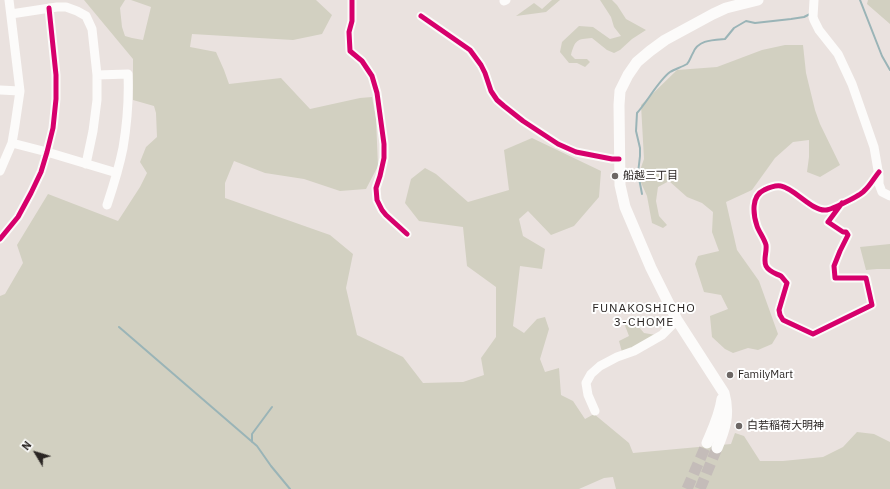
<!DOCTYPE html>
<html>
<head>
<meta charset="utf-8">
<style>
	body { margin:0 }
	#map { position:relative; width:890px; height:489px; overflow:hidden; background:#eae2df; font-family:"IBM Plex Sans",sans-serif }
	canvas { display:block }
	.north { position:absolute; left:16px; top:433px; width:40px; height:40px; -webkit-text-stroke:3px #fff; paint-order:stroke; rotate:308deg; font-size:11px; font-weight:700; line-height:16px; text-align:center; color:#2a2523 }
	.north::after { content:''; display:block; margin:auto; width:14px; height:18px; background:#2a2523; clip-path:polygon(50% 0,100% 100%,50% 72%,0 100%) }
</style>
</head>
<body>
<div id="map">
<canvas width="890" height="489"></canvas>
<div class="north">N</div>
</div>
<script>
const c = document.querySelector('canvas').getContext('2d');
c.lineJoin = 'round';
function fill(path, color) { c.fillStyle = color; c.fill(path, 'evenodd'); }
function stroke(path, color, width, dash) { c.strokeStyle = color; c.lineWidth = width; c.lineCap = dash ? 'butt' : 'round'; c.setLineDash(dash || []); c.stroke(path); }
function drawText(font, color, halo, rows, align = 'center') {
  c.font = font + ' "IBM Plex Sans","Noto Sans JP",sans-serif'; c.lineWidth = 4; c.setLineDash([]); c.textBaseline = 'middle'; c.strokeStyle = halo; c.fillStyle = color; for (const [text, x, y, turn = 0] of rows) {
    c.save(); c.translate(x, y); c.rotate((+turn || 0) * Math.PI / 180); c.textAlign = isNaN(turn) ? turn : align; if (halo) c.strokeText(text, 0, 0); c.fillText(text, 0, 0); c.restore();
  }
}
const green = new Path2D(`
	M84 0H125L120 8 122 27 125 36 132 38 143 40 151 7 131 0H316L332 15 322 34 293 40 192 34 190 47 216 52 224 70 229 84 281 78 310 109 360 98 372 97 376 119 378 166 366 189 340 191 304 179 265 173 234 161 225 183V198L330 235 353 254 346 288 357 335 403 357 423 383 463 382 484 375 481 358 496 337V287L467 266 463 227 419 221 405 203 411 179 425 168 436 174 468 202 509 190 504 150 532 138 601 171 599 197 574 226 551 235 528 211 519 219 523 236 545 249 542 269 520 266 513 326 524 333 537 319 545 317 549 329 540 359 545 372 559 368 561 395 573 401 585 419 594 414 629 443 633 453 731 444 735 433 744 436 760 461H783L823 457 843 447 857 432 874 434 890 442V489H616L613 477 604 478 579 489H0V296L5 294 23 263 17 245 48 194 118 221 140 187 147 173 140 162 146 147 157 137 156 113 154 106 133 100V59Z
	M552 0H560L546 12 516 16 534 3 542 9Z
	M600 0H612L617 5 626 19 646 30 632 39 620 50 614 53 607 50 592 38C577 39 575 40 571 55L575 59H587L590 62 585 67 577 63H569L560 52 562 42 579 26 593 27 610 39 621 36 614 27 611 17Z
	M868 0H890V24L867 4Z
	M785 45H803L806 73 815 110 820 124 840 165 820 177 807 172 809 157V140L793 142 775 158 752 190 726 202 737 250 759 281 778 334 772 344 758 350 748 348 733 353 725 349 712 337 710 316 728 309 721 295 704 292 695 264 698 256 719 251 712 232 713 212 702 203 687 197 669 181 658 187 656 201 659 216 667 225 663 228 652 223 647 196 638 176 644 159 641 105 677 70 717 67 762 50Z
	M890 244V269H877L866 270 860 247Z
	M633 320 644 333 656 335 632 349 622 352 619 341 629 336 624 323Z`);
const stream = new Path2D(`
	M860 0 882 56 890 70
	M642 194 638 173 640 156V148L636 131 637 113C648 101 658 81 670 72 675 69 682 67 687 64 690 61 691 56 693 53 698 40 712 40 725 39L734 28 746 21 755 23 791 19 804 17 810 14
	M119 327 257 446 271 466 290 489
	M252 442V434L272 407`);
const majorTunnel = new Path2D(`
	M687 489 707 443
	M700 489 717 448`);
const minor = new Path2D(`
	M352 0V21L349 32 350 51 362 61 372 76 377 93 384 144V158L380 176 376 188 377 200 382 210 386 215 407 234
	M814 0 813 17 814 20 819 30 838 54 852 84 874 147 879 176V184L882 192 890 196
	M504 1 506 0
	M11 14 57 7H66L77 11 86 16 92 29 97 75V100L93 131 86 164
	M421 16 470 50 481 65 485 73 491 91 497 100 504 106 523 121 558 144 576 152 612 159H619
	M97 75 128 74C129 98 127 124 123 148 119 168 113 187 107 205
	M0 90 20 91
	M12 143 47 152 117 173
	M0 171 12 143 15 125 20 91 9 0
	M842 203 828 222 843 232H846L848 235 840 251 834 266 835 278H866L872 305 813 334 783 320 780 315 779 310 787 283C785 281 783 278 781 276 775 273 769 272 766 266 763 260 767 252 766 245 764 238 759 232 757 226 753 214 751 196 764 190 768 188 776 185 781 186 794 188 813 212 826 210 831 210 861 195 864 191 870 186 874 178 879 172
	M0 239 18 217 31 193 41 172 47 152 53 128 56 99V75L49 8
	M595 411 588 395 586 383 591 374 600 366 617 357 634 351 662 335 677 320`);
const major = new Path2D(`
	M707 443C713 429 720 415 722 399
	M717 448C725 429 730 414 724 393L677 320 651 268 625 207 620 185 619 105 620 91 628 75 637 62 650 51 665 40 713 14 726 8 758 0`);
const cycleway = new Path2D(`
	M352 0V21L349 32 350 51 362 61 372 76 377 93 384 144V158L380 176 376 188 377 200 382 210 386 215 407 234
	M421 16 470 50 481 65 485 73 491 91 497 100 504 106 523 121 558 144 576 152 612 159H619
	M842 203 828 222 843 232H846L848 235 840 251 834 266 835 278H866L872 305 813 334 783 320 780 315 779 310 787 283C785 281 783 278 781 276 775 273 769 272 766 266 763 260 767 252 766 245 764 238 759 232 757 226 753 214 751 196 764 190 768 188 776 185 781 186 794 188 813 212 826 210 831 210 861 195 864 191 870 186 874 178 879 172
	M0 239 18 217 31 193 41 172 47 152 53 128 56 99V75L49 8`);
const markers = [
	[615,176,4,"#6d6765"],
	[730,375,4,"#6d6765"],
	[739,426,4,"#6d6765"]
];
const poiNames = [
	["船越三丁目",623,176],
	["FamilyMart",738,375],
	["白若稲荷大明神",747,426]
];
const neighbourhoodNames = [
	["FUNAKOSHICHO",644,309],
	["3-CHOME",644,323]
];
fill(green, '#d2d0c1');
stroke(stream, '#9ab4b7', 2);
stroke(majorTunnel, '#c4bcb9', 11, [11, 5.5]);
stroke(minor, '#fcfbfa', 9);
stroke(major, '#fcfbfa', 11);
stroke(cycleway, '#d6006c', 5);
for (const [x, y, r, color] of markers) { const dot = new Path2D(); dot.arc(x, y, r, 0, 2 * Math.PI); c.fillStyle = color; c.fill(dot); stroke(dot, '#fff', 1.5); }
drawText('11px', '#2a2523', '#fff', poiNames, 'left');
c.letterSpacing = '1px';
drawText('12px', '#2a2523', '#fff', neighbourhoodNames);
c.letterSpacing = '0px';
</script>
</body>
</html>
